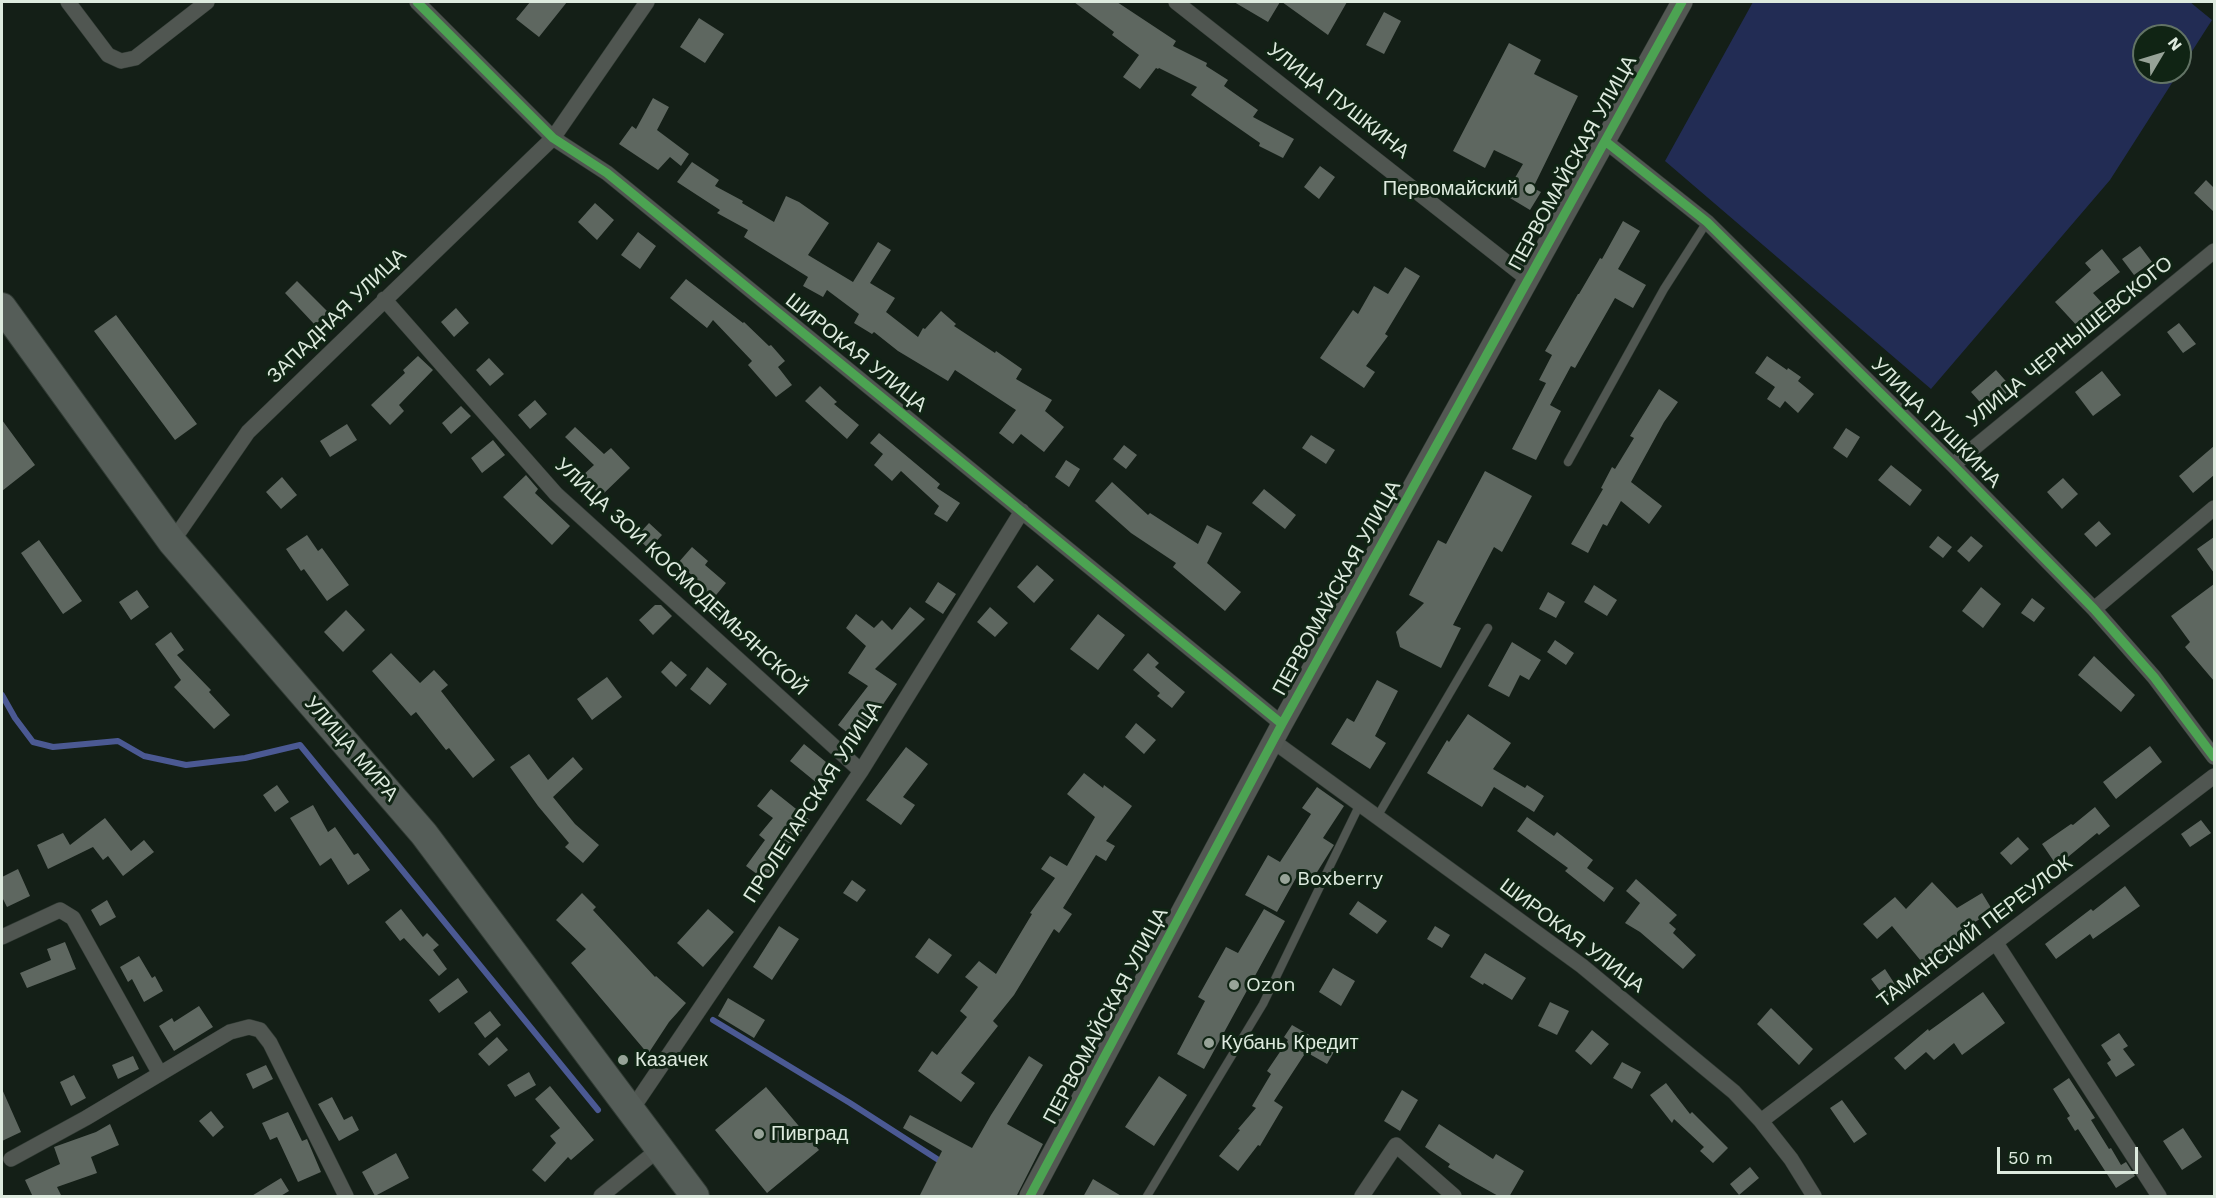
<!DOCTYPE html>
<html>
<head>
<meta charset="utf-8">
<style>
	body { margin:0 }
	#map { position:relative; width:2216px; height:1198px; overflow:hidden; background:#141f17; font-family:"Work Sans",sans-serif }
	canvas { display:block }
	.frame { position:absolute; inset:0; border:3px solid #ddeade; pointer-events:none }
	.north { position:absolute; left:2132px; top:24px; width:60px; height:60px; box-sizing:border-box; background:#102414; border:2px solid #627365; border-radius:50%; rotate:52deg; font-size:16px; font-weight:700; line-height:24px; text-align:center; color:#ddeade }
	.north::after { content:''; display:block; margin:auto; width:21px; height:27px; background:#97a398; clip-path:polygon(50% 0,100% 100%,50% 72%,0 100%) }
	.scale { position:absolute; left:1997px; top:1147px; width:141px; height:27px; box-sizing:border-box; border:3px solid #ddeade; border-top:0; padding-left:8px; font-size:18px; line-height:21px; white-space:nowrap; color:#ddeade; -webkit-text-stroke:4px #102414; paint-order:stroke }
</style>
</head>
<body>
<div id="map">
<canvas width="2216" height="1198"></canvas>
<div class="frame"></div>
<div class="north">N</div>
<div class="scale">50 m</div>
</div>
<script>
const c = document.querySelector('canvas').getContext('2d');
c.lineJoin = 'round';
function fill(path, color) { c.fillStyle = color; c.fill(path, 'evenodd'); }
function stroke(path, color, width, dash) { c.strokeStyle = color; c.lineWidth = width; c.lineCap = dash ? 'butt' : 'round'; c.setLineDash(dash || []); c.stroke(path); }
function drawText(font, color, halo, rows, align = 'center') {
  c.font = font + ' "Work Sans",sans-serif'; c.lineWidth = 6; c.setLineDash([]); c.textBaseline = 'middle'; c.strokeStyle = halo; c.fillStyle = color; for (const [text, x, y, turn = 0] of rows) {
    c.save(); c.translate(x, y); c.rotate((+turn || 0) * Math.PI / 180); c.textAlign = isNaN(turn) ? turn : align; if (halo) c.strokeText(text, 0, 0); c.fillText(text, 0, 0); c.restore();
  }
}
const green = new Path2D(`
	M1753 2H2190L2212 20 2180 70V36H2144V72H2179L2110 180 1931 389 1665 161Z`);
const stream = new Path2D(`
	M2 695 15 718 33 742 53 747 118 741 144 756 186 765 245 758 300 745 598 1110
	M713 1020 850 1103 937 1159`);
const building = new Path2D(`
	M530 2H567L539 37 516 19Z
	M1074 2H1117L1176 41 1173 46 1207 63 1206 66 1228 80 1224 86 1258 110 1253 117 1294 139 1283 158 1259 146 1260 143 1191 95 1197 87 1159 68 1158 69 1156 68 1140 89 1123 77 1139 55 1112 35 1114 32Z
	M1234 2H1280L1268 22Z
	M1282 2H1347L1328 35Z
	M1384 12 1401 21 1384 54 1366 45Z
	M699 18 724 34 705 63 680 47Z
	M1509 43 1541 60 1534 74 1578 96 1533 188 1541 192 1530 210 1505 195 1523 164 1494 150 1485 168 1453 151Z
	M653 98 669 107 657 130 689 154 681 166 670 157 658 170 619 144 632 126 636 129Z
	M692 162 719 180 715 186 743 201 742 203 774 222 786 196 799 202 829 223 808 255 853 282 878 242 891 250 870 283 895 298 886 312 918 337 923 328 925 329 941 311 956 324 954 326 995 353 996 351 1022 369 1016 379 1052 400 1045 411 1064 427 1044 452 1021 434 1013 444 999 433 1016 410 955 370 948 381 898 351 874 332 872 334 854 323 859 314 827 290 823 297 803 286 808 277 744 237 748 230 717 213 720 210 677 182Z
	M1320 166 1335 177 1319 199 1304 187Z
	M2206 180 2214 188V212L2194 193Z
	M595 203 614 220 597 240 578 222Z
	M1623 221 1640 231 1618 269 1646 285 1633 308 1615 298 1575 368 1571 366 1550 405 1561 411 1536 460 1512 449 1546 383 1539 380 1552 355 1545 351 1578 294H1579L1600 258 1602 259Z
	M638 232 656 246 640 269 621 255Z
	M2140 246 2152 262 2134 275 2122 259Z
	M2102 249 2120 272 2093 293 2104 305 2079 328 2055 302 2091 270 2085 263Z
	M1405 267 1420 276 1385 334 1388 336 1366 366 1375 372 1364 388 1320 358 1353 310 1358 314 1374 286 1388 294Z
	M686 279 743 323 744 322 769 346 771 345 785 361 778 367 792 385 776 397 748 365 752 361 713 320 707 328 670 298Z
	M297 281 328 312 315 325 285 293Z
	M456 308 469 323 454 337 441 322Z
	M116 315 197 424 175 440 94 331Z
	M2179 323 2196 344 2183 353 2167 332Z
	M418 356 433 370 399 405 404 411 390 425 371 405 405 373 403 370Z
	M1767 356 1787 370 1788 368 1801 377 1798 381 1814 394 1798 413 1785 401 1780 408 1767 399 1775 387 1755 373Z
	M489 358 504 374 490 386 476 370Z
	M1996 370 2012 388 1987 410 1971 392Z
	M2102 371 2121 395 2093 416 2075 392Z
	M820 386 837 402 834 404 859 425 847 439 805 401Z
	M1659 389 1678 402 1664 422 1631 482 1662 506 1649 524 1621 501 1607 526 1603 524 1588 553 1571 544 1603 489 1601 488 1612 467 1615 469 1634 438 1630 436Z
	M535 400 547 414 530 429 518 415Z
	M461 406 471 416 451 434 442 423Z
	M2 420 35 465 2 491Z
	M347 424 357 440 330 457 320 441Z
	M575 427 604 454 611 448 630 468 601 496 582 476 594 465 565 437Z
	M1846 428 1860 437 1847 458 1833 448Z
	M879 433 940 484 937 488 960 503 947 522 934 514 939 506 901 471 892 481 874 465 883 454 870 443Z
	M1311 435 1335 450 1326 464 1302 448Z
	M493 440 505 455 482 473 471 458Z
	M1124 445 1137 455 1126 469 1113 459Z
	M2214 446V475L2193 493 2179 476Z
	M1066 460 1080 469 1069 487 1055 477Z
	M1891 465 1922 490 1910 506 1878 480Z
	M1485 471 1532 496 1502 552 1494 547 1453 625 1461 628 1441 668 1400 647 1396 632 1424 603 1409 595 1438 540 1446 544Z
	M526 475 538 489 535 493 570 526 552 545 503 497Z
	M282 477 297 495 281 509 266 492Z
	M2063 478 2078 494 2062 509 2047 492Z
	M1112 482 1148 515 1150 513 1198 544 1207 525 1222 533 1207 563 1241 592 1225 611 1173 567 1176 563 1131 533 1095 501Z
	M1264 489 1296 515 1285 529 1252 503Z
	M2099 521 2111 534 2096 547 2084 534Z
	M649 523 662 535 649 549 636 537Z
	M307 535 318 551 322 548 349 585 327 601 304 569 301 571 286 549Z
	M1938 536 1952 547 1943 558 1929 547Z
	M1971 536 1983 546 1969 562 1957 551Z
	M2214 537V573L2197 549Z
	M39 540 82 601 63 614 21 553Z
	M692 547 708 561 705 565 726 583 712 600 698 589 702 584 678 563Z
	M1037 565 1054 580 1034 603 1017 587Z
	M938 582 956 594 943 614 925 602Z
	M2214 584V681L2185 647 2190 642 2171 616Z
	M1594 585 1617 600 1607 616 1584 602Z
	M1981 587 2001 604 1983 628 1962 611Z
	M137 590 149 607 131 620 119 602Z
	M1548 592 1565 602 1556 618 1539 609Z
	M2032 598 2045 608 2034 622 2021 613Z
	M655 605H661L672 616 653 635 639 620Z
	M910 607 925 619 875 669 897 684 858 741 838 725 868 686 848 673 866 646 846 628 856 614 874 628 882 620 892 630Z
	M990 607 1008 623 995 637 977 622Z
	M346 610 365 630 343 652 324 632Z
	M1098 614 1125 635 1098 670 1070 649Z
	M171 632 184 650 177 655 211 690 209 692 230 715 214 729 174 687 181 680 155 644Z
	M1555 640 1574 653 1566 665 1547 652Z
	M1512 642 1541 660 1529 680 1520 675 1509 697 1488 686Z
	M391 653 420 683 434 670 448 685 441 691 495 760 473 778 449 748 446 750 416 712 411 716 372 671Z
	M1148 653 1159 663 1155 667 1185 692 1172 708 1157 696 1160 693 1133 670Z
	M2094 656 2135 695 2121 712 2078 675Z
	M671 661 687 675 676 687 661 672Z
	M707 667 727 684 710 705 690 689Z
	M607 677 622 697 592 720 577 699Z
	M1377 680 1398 691 1375 736 1386 743 1370 769 1331 744 1347 718 1354 722Z
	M1468 714 1511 743 1493 769 1525 788 1527 785 1544 796 1534 812 1494 787 1482 807 1427 773 1447 740 1449 742Z
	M1136 723 1156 740 1144 754 1125 737Z
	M804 744 837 771 823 788 790 761Z
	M2150 746 2162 762 2116 799 2103 782Z
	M906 747 928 764 903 797 915 805 901 825 866 800Z
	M529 754 548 780 573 757 583 769 553 797 575 824 599 845 583 863 565 847 569 843 538 806 510 767Z
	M1084 773 1103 788 1104 785 1132 806 1106 841 1115 846 1106 861 1096 855 1063 908 1072 914 1059 933 1054 929 1014 995 993 1021 998 1026 961 1073 975 1083 961 1102 918 1071 932 1051 937 1055 967 1017 960 1011 978 987 965 977 979 961 996 974 1032 914 1030 913 1055 878 1041 869 1050 856 1067 866 1095 817 1067 794Z
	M277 785 289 802 275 812 263 795Z
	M1317 787 1344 806 1323 838 1334 845 1314 877 1301 869 1277 912 1245 895 1268 855 1280 862 1311 814 1302 808Z
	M771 789 810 820 765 880 746 866 765 840 759 835 773 818 757 806Z
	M313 805 328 832 335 827 354 855 358 853 370 870 348 885 331 858 320 866 290 818Z
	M2095 807 2110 826 2099 835 2097 833 2057 866 2042 844 2071 824 2073 825Z
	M1527 817 1554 836 1557 832 1593 860 1587 868 1614 888 1604 902 1565 871 1568 868 1517 831Z
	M105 818 131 851 144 840 154 852 123 876 108 856 103 860 93 847 48 869 37 845 63 833 70 845Z
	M2201 820 2211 833 2190 847 2181 834Z
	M2018 837 2029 849 2011 865 2000 853Z
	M18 869 30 896 7 907 2 897V877Z
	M1636 879 1677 915 1669 923 1676 929 1673 933 1696 955 1683 969 1640 932 1625 923 1640 903 1626 891Z
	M852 880 866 890 857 902 843 893Z
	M1932 882 1957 908 1982 893 1993 911 1970 925 1973 929 1926 967 1892 926 1877 939 1863 924 1895 897 1906 909Z
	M2125 886 2140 906 2093 939 2090 934 2056 959 2045 944 2091 909 2093 911Z
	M582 893 596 907 593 910 655 977 656 976 686 1003 669 1022 648 1054 571 963 586 949 556 920Z
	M107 900 116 917 100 926 91 910Z
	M1358 901 1387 921 1377 934 1349 914Z
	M401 909 423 937 427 933 439 945 433 950 447 969 439 976 404 938 400 941 385 922Z
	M708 909 734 932 703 967 677 943Z
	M1264 909 1285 921 1204 1069 1177 1054 1205 1001 1198 997 1226 947 1238 953Z
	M779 926 799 939 772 980 753 967Z
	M1435 926 1450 935 1442 948 1427 939Z
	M929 938 952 955 938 974 915 957Z
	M65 942 76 969 27 988 20 973 51 960 47 949Z
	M1485 953 1526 978 1512 1000 1484 983 1483 985 1470 977Z
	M139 956 152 978 155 976 163 991 144 1002 132 979 128 982 120 967Z
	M1333 968 1355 981 1341 1006 1319 992Z
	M1885 969 1898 989 1885 998 1871 979Z
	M458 978 468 992 439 1013 429 1000Z
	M1983 992 2005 1023 1962 1055 1954 1043 1934 1060 1926 1052 1905 1070 1894 1058 1928 1029 1929 1031Z
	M728 998 765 1020 754 1038 718 1016Z
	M1550 1002 1569 1011 1557 1035 1538 1026Z
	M199 1006 213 1027 174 1051 159 1026 172 1018 174 1022Z
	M1771 1008 1813 1049 1799 1065 1757 1024Z
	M490 1011 501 1025 485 1038 474 1023Z
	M1292 1025 1335 1050 1327 1064 1306 1052 1274 1101 1283 1107 1260 1146 1258 1145 1238 1171 1219 1156 1240 1130 1238 1129 1256 1108 1252 1106 1271 1074 1267 1071 1288 1040 1284 1037Z
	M1592 1030 1609 1044 1591 1065 1575 1051Z
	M2119 1033 2128 1046 2123 1049 2135 1065 2116 1077 2107 1063 2111 1060 2101 1045Z
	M497 1037 508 1050 489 1066 478 1054Z
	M133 1056 139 1069 118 1079 112 1065Z
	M1029 1056 1043 1065 1007 1124 1043 1144 1016 1197H919L942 1151 903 1128 910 1115 972 1148 991 1115Z
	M1622 1062 1641 1072 1632 1089 1613 1078Z
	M266 1065 273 1079 253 1089 246 1074Z
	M529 1072 536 1085 515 1097 507 1085Z
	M74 1075 86 1098 71 1106 60 1082Z
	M1159 1076 1187 1095 1154 1146 1125 1127Z
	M2069 1078 2095 1118 2091 1120 2109 1149 2111 1148 2121 1165 2126 1162 2135 1176 2116 1188 2078 1129 2075 1131 2067 1118 2070 1116 2053 1089Z
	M1666 1083 1690 1114 1692 1112 1728 1148 1713 1163 1700 1151 1704 1147 1674 1119 1672 1123 1650 1095Z
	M550 1086 594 1140 571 1160 568 1157 545 1182 532 1170 556 1143 550 1136 560 1128 535 1099Z
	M766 1087 819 1150 767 1193 715 1130Z
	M2 1089 21 1132 2 1141Z
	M1402 1090 1418 1100 1400 1131 1384 1121Z
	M332 1097 344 1120 352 1116 359 1130 339 1141 318 1104Z
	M1842 1100 1867 1134 1854 1143 1830 1108Z
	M211 1111 224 1127 213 1137 199 1121Z
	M288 1112 302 1141 307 1139 321 1172 298 1182 277 1137 270 1140 262 1123Z
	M110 1124 119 1145 91 1157 97 1173 57 1187 62 1197H33L25 1180 60 1164 54 1147 96 1132Z
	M1439 1124 1493 1159 1496 1154 1524 1171 1509 1197H1500L1466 1178 1448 1167 1450 1164 1425 1147Z
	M2183 1128 2202 1157 2182 1170 2163 1141Z
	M396 1153 409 1178 375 1196 362 1172Z
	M1750 1167 1759 1178 1739 1195 1730 1184Z
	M281 1178 289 1191 279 1197H250Z
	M1093 1179 1123 1197H1083Z`);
const lane = new Path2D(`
	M1568 462 1664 289 1707 222
	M1377 817 1488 628
	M1147 1196 1263 1004 1360 804`);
const street = new Path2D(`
	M68 2 108 55 121 61 135 58 207 2
	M417 2 553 138 607 173 1282 724
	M1176 2 1529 280
	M1605 141 1707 222 1953 465 2094 609 2154 677 2214 757
	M384 299 556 494 861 771
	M1953 465 2214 251
	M172 542 248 432 553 138 647 2
	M2094 609 2214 508
	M1273 741 1582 966 1734 1092 1761 1121 1791 1159 1814 1196
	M2 937 60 910 73 918 160 1074
	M1996 943 2159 1196
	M630 1112 861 771 1022 511
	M1761 1121 2214 776
	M11 1159 86 1118 230 1032 249 1027 260 1030 270 1043 346 1196
	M601 1196 659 1149
	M1362 1196 1396 1145 1454 1196`);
const secondary = new Path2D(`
	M1030 1196 1282 724 1682 2`);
const highway = new Path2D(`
	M2 307 172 542 424 834 695 1196`);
const cycleway = new Path2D(`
	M417 2 553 138 607 173 1282 724
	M1605 141 1707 222 1953 465 2094 609 2154 677 2214 757
	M1030 1196 1282 724 1682 2`);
const markers = [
	[1530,189,6,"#97a398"],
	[1285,879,6,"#97a398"],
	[1234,985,6,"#97a398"],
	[1209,1043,6,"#97a398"],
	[623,1060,6,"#97a398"],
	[759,1134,6,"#97a398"]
];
const streetNames = [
	["УЛИЦА ПУШКИНА",1338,101,38],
	["ПЕРВОМАЙСКАЯ УЛИЦА",1573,163,-61],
	["ЗАПАДНАЯ УЛИЦА",337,316,-44],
	["УЛИЦА ЧЕРНЫШЕВСКОГО",2070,342,-39],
	["ШИРОКАЯ УЛИЦА",856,353,39],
	["УЛИЦА ПУШКИНА",1936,423,45],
	["УЛИЦА ЗОИ КОСМОДЕМЬЯНСКОЙ",681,577,43],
	["ПЕРВОМАЙСКАЯ УЛИЦА",1337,588,-61],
	["УЛИЦА МИРА",351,749,49],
	["ПРОЛЕТАРСКАЯ УЛИЦА",813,802,-57],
	["ТАМАНСКИЙ ПЕРЕУЛОК",1975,932,-37],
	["ШИРОКАЯ УЛИЦА",1572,936,37],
	["ПЕРВОМАЙСКАЯ УЛИЦА",1106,1016,-62]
];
const poiNames = [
	["Первомайский",1518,189,"right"],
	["Boxberry",1297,879],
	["Ozon",1246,985],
	["Кубань Кредит",1221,1043],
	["Казачек",635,1060],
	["Пивград",771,1134]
];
fill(green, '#222c54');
stroke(stream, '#4b5993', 6);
fill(building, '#5e6760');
stroke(lane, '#313b34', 9);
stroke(street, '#313b34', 16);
stroke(secondary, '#313b34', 22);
stroke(highway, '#313b34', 30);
stroke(lane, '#505651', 8);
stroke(street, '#505651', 15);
stroke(secondary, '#535853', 21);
stroke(highway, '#555d58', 28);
stroke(cycleway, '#4ca352', 9);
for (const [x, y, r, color] of markers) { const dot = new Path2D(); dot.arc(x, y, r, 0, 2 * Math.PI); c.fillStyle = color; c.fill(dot); stroke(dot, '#102414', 2); }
drawText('20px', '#ddeade', '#102414', streetNames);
drawText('20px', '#ddeade', '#102414', poiNames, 'left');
</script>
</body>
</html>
